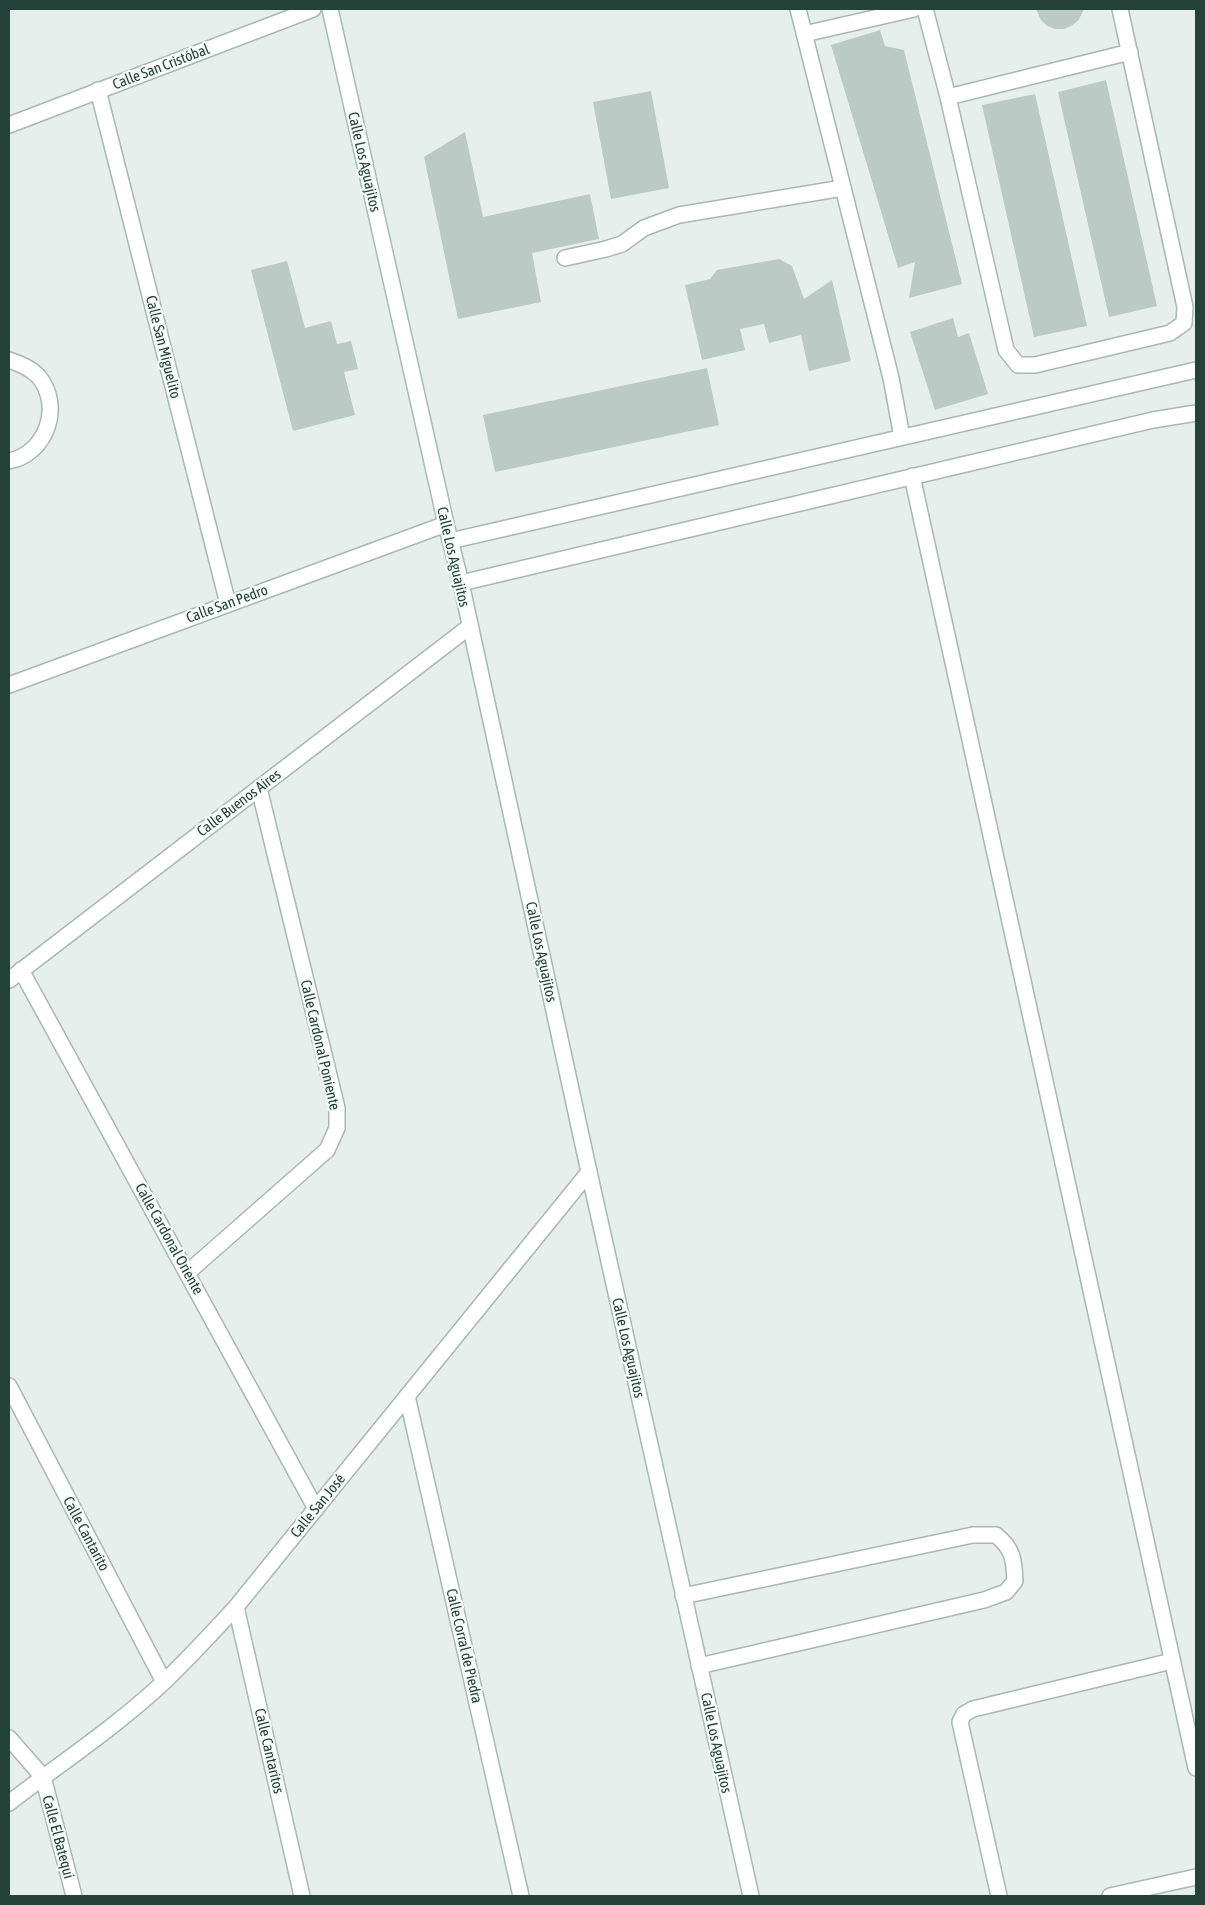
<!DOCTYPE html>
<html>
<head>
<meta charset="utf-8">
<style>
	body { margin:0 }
	#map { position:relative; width:1205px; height:1905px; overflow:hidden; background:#e6efeb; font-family:"Asap Condensed",sans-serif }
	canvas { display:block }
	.frame { position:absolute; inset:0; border:10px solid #24423a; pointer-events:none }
</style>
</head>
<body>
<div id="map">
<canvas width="1205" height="1905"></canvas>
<div class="frame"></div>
</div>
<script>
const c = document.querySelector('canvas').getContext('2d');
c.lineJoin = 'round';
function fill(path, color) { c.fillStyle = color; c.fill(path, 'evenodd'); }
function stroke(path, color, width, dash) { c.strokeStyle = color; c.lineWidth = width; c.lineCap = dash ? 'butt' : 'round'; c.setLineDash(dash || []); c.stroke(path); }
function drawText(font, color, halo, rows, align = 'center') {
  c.font = font + ' "Asap Condensed",sans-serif'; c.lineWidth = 4.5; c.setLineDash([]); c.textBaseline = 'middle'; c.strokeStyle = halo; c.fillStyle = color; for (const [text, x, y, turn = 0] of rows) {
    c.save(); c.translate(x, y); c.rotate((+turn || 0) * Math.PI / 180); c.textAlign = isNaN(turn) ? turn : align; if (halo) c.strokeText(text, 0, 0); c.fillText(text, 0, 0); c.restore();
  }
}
const building = new Path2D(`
	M1036 9H1084L1078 21 1071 26 1064 29H1055L1047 26 1041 20Z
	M880 30 885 46 904 50 962 284 909 298 915 262 898 268 831 45Z
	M1106 80 1157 306 1109 317 1058 92Z
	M651 91 669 188 611 199 593 102Z
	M1035 94 1087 326 1034 337 982 105Z
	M465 132 483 217 590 194 599 239 532 253 541 302 458 319 424 157Z
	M779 259 792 266 804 299 832 280 851 361 809 371 801 335 769 343 764 324 740 329 745 350 702 360 685 285 710 279 717 270Z
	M287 261 305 328 331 321 337 344 351 341 358 369 344 372 355 415 293 431 251 270Z
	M953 318 958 337 969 333 988 394 935 410 910 332Z
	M707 368 719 425 495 472 483 415Z`);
const lane = new Path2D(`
	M565 258 606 249 622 244 644 228 679 215 843 188
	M683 1596 973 1535H996C1013 1549 1014 1559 1015 1581L1006 1592 984 1600 699 1666
	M999 1896 960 1722 964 1714 973 1709 1172 1661
	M1110 1896 1196 1877`);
const street = new Path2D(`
	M798 9 891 378 902 437
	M925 9 948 97 1006 350 1018 365H1035L1170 333 1184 323 1185 307 1120 9
	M804 34 914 9
	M98 90 228 604
	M948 97 1130 52
	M9 125 313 9
	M9 360C20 364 31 368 39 377 63 407 46 454 9 461
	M912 476 1196 1768
	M450 541 1196 370
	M461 583 1153 420 1196 413
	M9 685 446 524
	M21 970 316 1509
	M9 980 469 627
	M187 1273 327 1150 337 1128V1108L259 788
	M9 1386 164 1682
	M407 1396 521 1896
	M236 1607 302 1896
	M9 1738 43 1777 74 1896
	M9 1803C61 1763 117 1726 165 1681 190 1657 213 1632 236 1607L589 1172`);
const secondary = new Path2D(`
	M330 9 446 524 461 583 589 1172 751 1896`);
const streetNames = [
	["Calle San Cristóbal",161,67,-21],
	["Calle Los Aguajitos",364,162,77],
	["Calle San Miguelito",163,347,76],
	["Calle Los Aguajitos",453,557,77],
	["Calle San Pedro",227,604,-20],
	["Calle Buenos Aires",239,803,-37],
	["Calle Los Aguajitos",541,952,78],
	["Calle Cardonal Poniente",320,1045,77],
	["Calle Cardonal Oriente",169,1239,61],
	["Calle Los Aguajitos",628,1348,77],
	["Calle San José",318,1506,-51],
	["Calle Cantarito",86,1534,62],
	["Calle Corral de Piedra",464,1646,77],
	["Calle Los Aguajitos",716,1743,78],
	["Calle Cantaritos",269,1751,77],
	["Calle El Batequi",58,1837,75]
];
fill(building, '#bbcac4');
stroke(lane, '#a8b8b2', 18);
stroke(street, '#a8b8b2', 18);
stroke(secondary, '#a4bbb3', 18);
stroke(lane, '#fff', 15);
stroke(street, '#fff', 15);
stroke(secondary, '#fff', 15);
drawText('15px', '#24423a', '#f7fbf9', streetNames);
</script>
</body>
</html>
